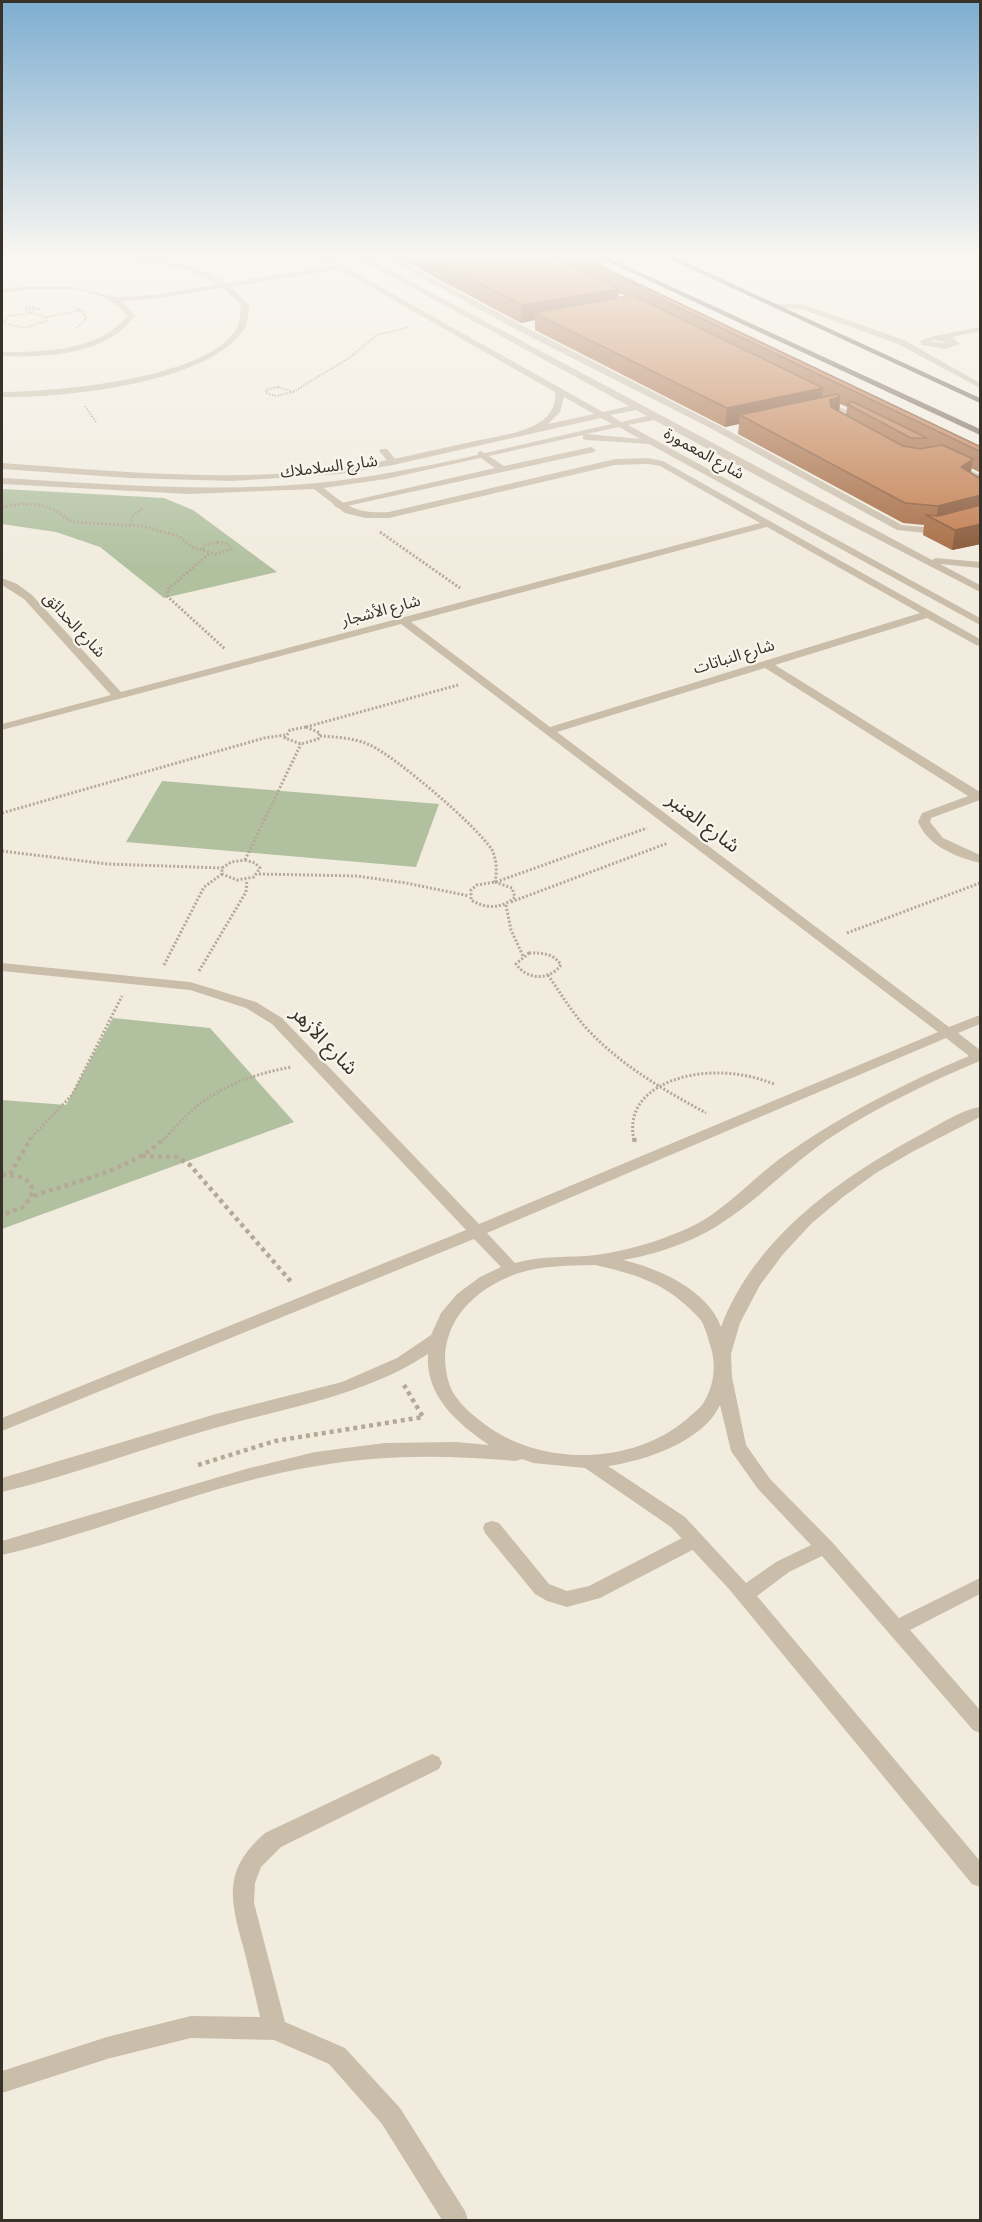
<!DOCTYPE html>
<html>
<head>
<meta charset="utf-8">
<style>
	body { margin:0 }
	#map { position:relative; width:982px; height:2222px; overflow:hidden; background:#f2ecdf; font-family:Cabin,sans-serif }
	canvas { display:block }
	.frame { position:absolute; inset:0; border:3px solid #38312a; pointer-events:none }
</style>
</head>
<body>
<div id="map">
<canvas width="982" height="2222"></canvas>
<div class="frame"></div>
</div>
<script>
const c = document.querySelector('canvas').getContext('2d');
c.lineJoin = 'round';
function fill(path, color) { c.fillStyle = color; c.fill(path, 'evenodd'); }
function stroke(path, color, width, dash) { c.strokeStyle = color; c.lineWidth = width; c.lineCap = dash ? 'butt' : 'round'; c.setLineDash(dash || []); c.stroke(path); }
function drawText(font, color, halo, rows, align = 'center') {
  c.font = font + ' Cabin,"Noto Sans Arabic",sans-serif'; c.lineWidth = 4.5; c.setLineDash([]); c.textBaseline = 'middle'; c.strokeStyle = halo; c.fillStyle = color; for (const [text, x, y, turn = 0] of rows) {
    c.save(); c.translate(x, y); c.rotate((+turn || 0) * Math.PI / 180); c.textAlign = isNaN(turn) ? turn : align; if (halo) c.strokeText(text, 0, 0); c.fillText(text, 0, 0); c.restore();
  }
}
const green = new Path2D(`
	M4 489 164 498 193 510 277 572 164 598 100 547 56 532 2 524V491Z
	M162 781 439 804 416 867 126 842Z
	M113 1018 210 1028 294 1122 2 1229V1100L66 1105Z`);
const pathFar2 = new Path2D(`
	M2 262 106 258
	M33 307 39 309 26 310V308Z
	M74 307 82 311 86 317 82 324 74 329
	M31 313 45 317 46 321 25 328 3 323 8 316Z
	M46 317 83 310
	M278 387 293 392 276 396 266 393V390Z
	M293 392 349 358 377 335 410 327
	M85 406 96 422`);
const pathFar1 = new Path2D(`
	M2 507 22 504 41 505 55 510 72 522 142 526 178 536 194 548 202 550
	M130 525 133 516 144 507
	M380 532 460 588
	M217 542 228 544 231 549 216 554 202 550 205 545Z
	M209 554 168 589V597L225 649
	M306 727 458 685
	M306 727 320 733 318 739 301 744 285 738 290 730Z
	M320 736C336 737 355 738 370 745 396 757 477 826 492 850 497 860 497 872 495 882
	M2 813 264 738 285 735
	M2 851 108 864 222 868
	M245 860 301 744
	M245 860 255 863 260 868 254 877 237 880 222 874V868L231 862Z
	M259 874 357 876 406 883 469 896
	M495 882 512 888 515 897C502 909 486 909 471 900V890L477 885Z
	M496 882 647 828
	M511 902 668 843
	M506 905 511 930 523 956
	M847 933 980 883
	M529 953C543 953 553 953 561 965 549 981 527 980 516 964Z
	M164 965 204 887 222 874
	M199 971 246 892 247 880
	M548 975C561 994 573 1014 589 1031 622 1066 664 1090 706 1113
	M29 1140 72 1095 122 996
	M163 1140C172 1131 180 1121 189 1113 217 1087 254 1074 291 1067
	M634 1140C623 1091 679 1072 719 1073 738 1073 756 1077 774 1084`);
const path = new Path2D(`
	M634 1138 635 1143
	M142 1156 177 1157 190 1165 293 1284
	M10 1174 31 1138
	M2 1175C16 1175 30 1176 33 1192L25 1206 2 1215
	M34 1196C78 1180 129 1171 165 1138
	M198 1465 275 1441 423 1417 404 1385`);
const service = new Path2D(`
	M382 256H391L523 326 718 425 902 525 935 528 980 516V522L935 534 897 530 712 429 517 330Z
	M821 398 867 420 868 422 861 424 818 403 817 401Z
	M591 447 596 450 594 452 338 508 333 505 495 468 478 456V452L481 451 504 466Z
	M381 449H387L398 462 396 464H390L379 451Z
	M956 463 980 475V481L953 468 951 466Z
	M492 1521 499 1523 549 1584 567 1591 589 1586 688 1535 695 1533 702 1535 704 1540 702 1545 600 1598 567 1607 547 1601 535 1594 485 1533 483 1528 485 1523Z`);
const minor = new Path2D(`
	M120 256H134L176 263 208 273 226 283 333 266 317 256H325L603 412 629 406 354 256H363L932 560 936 558 980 562V568L940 564 980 585V592L806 502 654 420 628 425 980 618V625L649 444 586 440 583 439V435L386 479 324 488C347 507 358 514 389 512L615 459 648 458 663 461 980 639V646L976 645 927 618 775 665 980 792V800L931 818 930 822 943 838 980 855V863C956 857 928 846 918 822L922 813 968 796 765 668 557 732 949 1027 980 1015V1024L958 1033 980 1050V1061C930 1082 879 1106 833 1136 786 1166 748 1213 697 1237 673 1248 648 1256 623 1260 658 1268 708 1290 721 1327 755 1237 841 1177 922 1134 940 1124 961 1110 980 1107V1117L912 1152 876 1173 843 1197 812 1223 784 1253 760 1285 740 1323 731 1354 732 1377 746 1445 770 1479 832 1542 899 1618 980 1578V1594L910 1630 980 1710V1733L973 1730 822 1556 789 1572 757 1596 980 1861V1887L972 1884 729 1589 671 1527 585 1468 533 1463 522 1459 516 1461C449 1455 383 1454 317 1466 210 1483 106 1531 2 1555V1541L246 1469 315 1452 385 1443 456 1442 489 1445C457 1423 425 1396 428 1354 364 1396 288 1407 215 1428 144 1448 73 1475 2 1492V1478L216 1414 342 1382 397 1358 431 1335 441 1313 457 1294 480 1277 501 1267 474 1239 2 1431V1418L466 1230 272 1024 246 1008 190 990 2 971V963L190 982 256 1002 282 1018 479 1224 938 1032 401 624 2 730V724L111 695 24 599 2 585V578L17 584 32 595 121 692 760 523 660 466 648 464 615 465 389 518H365L345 513 314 489 189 494 2 484V478C107 484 212 493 317 483 415 473 515 445 612 424L601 418 393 465 340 474 232 481 129 478 2 469V463C114 471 230 483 342 468 385 462 428 451 471 442 499 435 559 432 555 392L339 269 231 287 249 305C248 314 248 324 243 331 205 384 63 398 2 397V392C57 391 207 380 237 328 240 321 240 313 241 305L223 288 153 299 122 301 135 316C107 355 46 358 2 356V352C43 352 100 351 127 316 102 281 40 288 2 293V289L33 286 73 287 115 297 153 295 218 284 187 270 123 258ZM564 397 594 414 548 424 560 412ZM636 410 647 416 621 422 610 415ZM619 427 640 439 587 434ZM767 527 920 613 550 727 411 622ZM946 1038 969 1056C905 1083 843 1114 785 1155 751 1179 723 1214 684 1230 656 1242 626 1251 596 1255 568 1258 544 1255 515 1263L487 1233ZM595 1265C634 1274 663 1282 691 1310 695 1314 701 1319 703 1324 706 1331 708 1338 710 1345 717 1365 714 1388 702 1405 698 1410 692 1414 688 1418 636 1464 547 1467 490 1428 476 1418 463 1408 454 1394 447 1383 445 1367 445 1355 448 1313 481 1286 519 1273 543 1265 570 1266 595 1265ZM720 1405 731 1451 758 1489 811 1545 776 1562 746 1583 685 1517 608 1466C645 1461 704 1441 720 1405Z
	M779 304 805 305 904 340 980 383V388L898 344 801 309 776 308V304Z
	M980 327V331L952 337 960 344 945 349 922 345 920 341 934 336ZM934 340 950 343 930 342Z
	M432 1754 439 1757 442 1763 439 1769 281 1847 261 1867 255 1883 254 1903 285 2022 345 2048 400 2108 465 2211 468 2220H442L382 2124 329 2064 274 2040 191 2038 107 2059 2 2093V2071L107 2037 191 2016 260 2017C255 1994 249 1970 243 1946 230 1897 223 1870 265 1833Z`);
const primary = new Path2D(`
	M596 256H605L980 429V435Z
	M663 256H672L980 398V403Z`);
const wall = new Path2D(`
	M395 256H580L981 447V544L952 550 923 535 924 525 903 523 738 434 739 424 725 427 535 330V320L521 323ZM618 293 626 296 618 298ZM840 404 847 407 846 415 839 412ZM971 468 979 472 978 478 971 473Z`);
const shadedWall = new Path2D(`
	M619 289 618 306 535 313V320L521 323 522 305Z
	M823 388 821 406 740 415 739 424 725 427 727 408Z
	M840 396 839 415 828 419 830 400Z
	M973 459 970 479 961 467Z
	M981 495V514L936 520 938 506Z
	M981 524V544L952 550 955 530Z`);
const building = new Path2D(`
	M426 256H552L619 289 522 305Z
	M573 256H580L981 447V452L642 290 641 286Z
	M632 295 823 388 727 408 535 313Z
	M837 394 840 396 830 400 831 407 903 446 920 449 942 445 973 459 961 467 981 479V495L938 506 905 503 740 415Z
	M853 402 927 438H911L847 404Z
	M981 505V524L955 530 926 515 938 516Z`);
const farStreetnames = [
	["شارع المعمورة",704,454,29],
	["شارع السلاملاك",329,467,-7],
	["شارع الأشجار",381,611,-15],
	["شارع الحدائق",74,625,47],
	["شارع النباتات",734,657,-17]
];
const streetNames = [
	["شارع العنبر",703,823,37],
	["شارع الأزهر",324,1041,46]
];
fill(green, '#b1c1a0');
stroke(pathFar2, '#b6a896', 2, [1.5, 1.5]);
stroke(pathFar1, '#b6a896', 3, [2, 2]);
stroke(path, '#b6a896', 4.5, [4, 4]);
fill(service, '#cabeab');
fill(minor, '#cabeab');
fill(primary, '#7a6a5c');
fill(wall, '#a66b43');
fill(shadedWall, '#875737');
fill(building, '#c17c4e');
stroke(building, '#875737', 1.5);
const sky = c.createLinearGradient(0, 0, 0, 567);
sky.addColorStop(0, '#7eaed1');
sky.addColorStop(0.45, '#f9f6f1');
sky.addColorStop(1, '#f9f6f100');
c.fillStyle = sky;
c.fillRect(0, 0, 982, 567);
drawText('16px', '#38312a', '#faf5ec', farStreetnames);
drawText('20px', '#38312a', '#faf5ec', streetNames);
</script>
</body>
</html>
